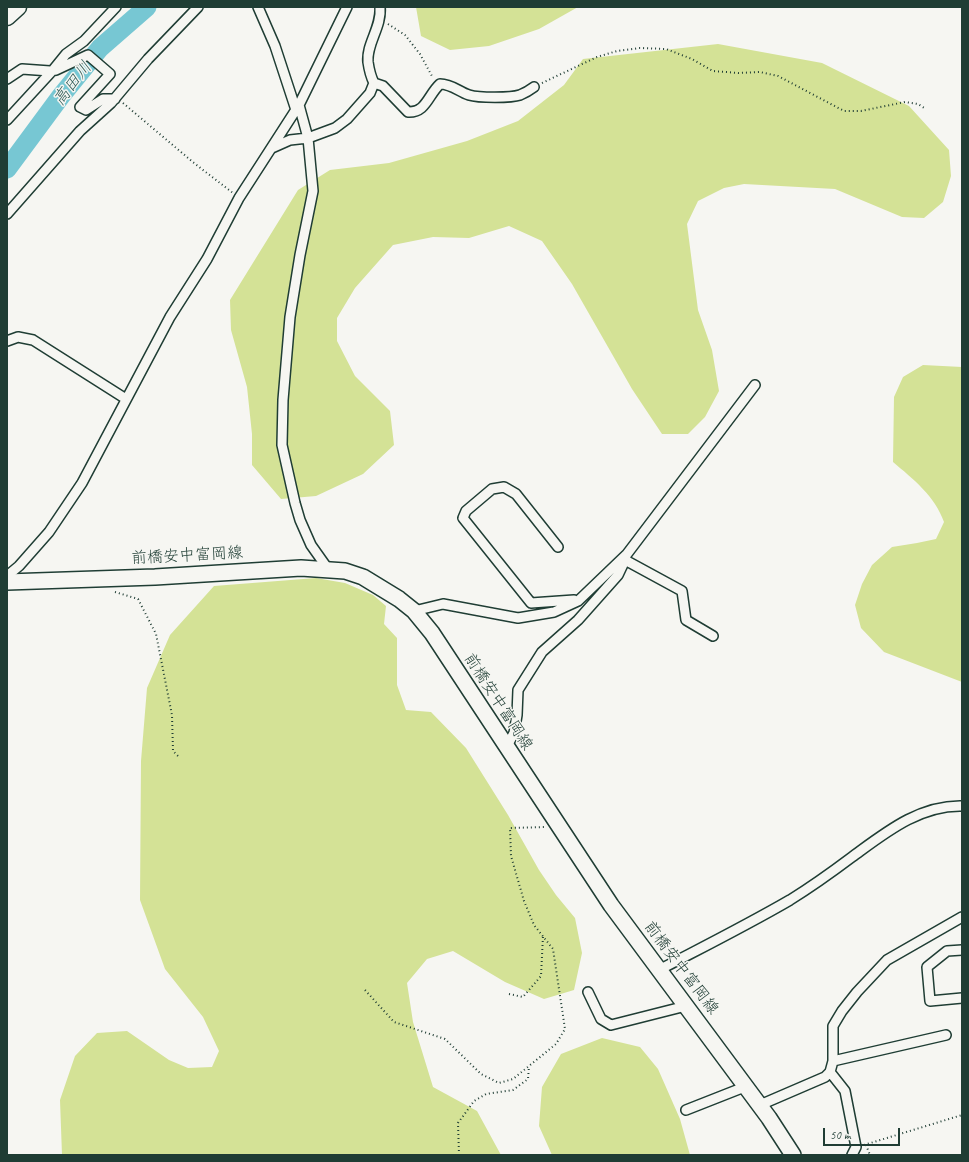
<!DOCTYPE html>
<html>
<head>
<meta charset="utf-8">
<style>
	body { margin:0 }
	#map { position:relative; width:969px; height:1162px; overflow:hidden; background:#f6f6f2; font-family:Caveat,sans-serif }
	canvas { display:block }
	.frame { position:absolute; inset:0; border:8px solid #1f3d34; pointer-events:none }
	.scale { position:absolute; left:823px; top:1128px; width:77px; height:18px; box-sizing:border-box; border:2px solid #1f3d34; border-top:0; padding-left:5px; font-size:12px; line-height:14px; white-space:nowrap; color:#1f3d34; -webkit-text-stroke:3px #f6f6f2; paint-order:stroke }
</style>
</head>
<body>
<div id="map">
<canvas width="969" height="1162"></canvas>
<div class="frame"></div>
<div class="scale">50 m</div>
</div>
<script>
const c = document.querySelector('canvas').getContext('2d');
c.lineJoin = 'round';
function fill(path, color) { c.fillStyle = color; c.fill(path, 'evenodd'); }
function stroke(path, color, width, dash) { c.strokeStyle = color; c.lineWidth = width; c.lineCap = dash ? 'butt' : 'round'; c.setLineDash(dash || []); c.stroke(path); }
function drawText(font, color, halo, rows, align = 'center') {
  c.font = font + ' Caveat,"Klee One",sans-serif'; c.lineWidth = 3; c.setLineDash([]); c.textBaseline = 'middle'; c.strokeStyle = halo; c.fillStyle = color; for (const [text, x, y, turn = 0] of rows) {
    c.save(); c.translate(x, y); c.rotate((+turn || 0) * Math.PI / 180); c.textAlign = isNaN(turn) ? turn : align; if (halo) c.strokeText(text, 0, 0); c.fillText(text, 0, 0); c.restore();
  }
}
const green = new Path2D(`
	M416 7H578L539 29 489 46 450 50 421 36Z
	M718 44 822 63 909 106 949 150 951 176 943 202 924 218 902 217 835 189 744 184 724 188 698 201 687 224 698 310 712 350 719 391 705 417 688 434H662L632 389 572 284 542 241 509 226 469 238 433 237 393 245 355 288 337 318V341L355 376 390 411 394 445 363 474 316 496 281 499 252 465V434L247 387 231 330 230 300 298 190 330 170 389 163 467 141 518 121 564 85 583 59Z
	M923 365 962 367V682L884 652 861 628 855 605 862 584 872 565 892 547 917 543 936 539 944 522C935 496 913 479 893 462L894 397 903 377Z
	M316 578 345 583 373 595 386 606 384 624 397 638V685L406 710 431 712 466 748 508 815 539 870 556 895 575 918 582 953 574 990 544 999 505 982 453 951 427 959 407 983 413 1022 433 1087 477 1111 501 1155H62L60 1100 75 1056 97 1033 127 1031 169 1060 188 1068 212 1067 219 1051 203 1017 165 969 140 900 141 761 147 688 170 635 214 586Z
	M602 1038 640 1047 658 1069 680 1119 690 1155H552L539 1126 542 1087 561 1054Z`);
const river = new Path2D(`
	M7 169 61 96 100 48 147 7`);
const path = new Path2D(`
	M388 24 405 35 420 54 433 78
	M542 83 597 57 617 51 640 48 666 49 692 59 713 71 738 73 760 72 778 76 844 111H861L905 102 918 104 926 109
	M123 103 194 163 233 193
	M115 592 138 599 156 634 172 715 173 751 179 757
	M365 990 394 1022 445 1039 481 1074 499 1083 513 1079 556 1044 565 1029 553 949 534 925 524 901 511 856 510 828 546 827
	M509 994 523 997 541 976 543 936
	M864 1145 962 1115
	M866 1145 870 1155
	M459 1155 458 1123 474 1101 486 1094 513 1090 528 1079 529 1066`);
const minor = new Path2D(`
	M258 7 275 46 296 110
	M7 79 22 69 50 71 56 70 88 55 110 74 80 107 86 110 103 99H115
	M374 83 383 86 408 112C426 113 428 95 440 84 452 84 459 92 469 95 479 98 511 98 520 95 525 93 530 90 534 87
	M299 105 308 138 313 191 300 255 290 317 283 400 282 445 295 503 300 520 311 545 328 569
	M7 120 53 70 66 54 84 41 116 7
	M272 148 290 140 308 138 335 128 347 119 370 93 374 83C371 77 369 69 368 62 366 44 382 27 380 7
	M7 214 80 131 111 103 148 59 198 7
	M7 341 18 337 33 340 126 399
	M558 547 516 494 504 487 492 489 466 511 463 518 531 603 574 600
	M625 560 682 591 686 620 713 636
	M7 576 19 566 49 532 82 483 170 317 207 259 239 198 299 105 347 7
	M414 611 443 604 518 618 554 612 578 601 627 554 755 385
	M507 746 514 733 517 715 518 690 542 652 578 620 618 575 626 558
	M962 950 947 951 927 967 930 1001 962 998
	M659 970C703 947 747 925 790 900 811 887 832 872 852 857 885 833 919 805 962 806
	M588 992 601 1019 611 1025 686 1006
	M833 1061 946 1035
	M830 1072 845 1091 856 1147 852 1155
	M760 1105 825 1077 830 1072 833 1061V1026L842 1011 857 992 887 960 962 917
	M686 1110 747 1086`);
const primary = new Path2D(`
	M7 582 155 577 301 568 345 571 363 577 399 599 414 611 432 633 611 905 769 1118 793 1155`);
const trunk = new Path2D(`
	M7 17 18 7`);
const streetNames = [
	["前橋安中富岡線",187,556,-3],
	["前橋安中富岡線",498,702,57],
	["前橋安中富岡線",681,968,53]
];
const waterNames = [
	["高田川",73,84,-52]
];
fill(green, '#d4e296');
stroke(river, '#77c7d3', 19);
stroke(minor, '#1f3d34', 12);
stroke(primary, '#1f3d34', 18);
stroke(trunk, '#1f3d34', 19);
stroke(path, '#1f3d34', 2, [1, 3]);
stroke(minor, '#f6f6f2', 9);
stroke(primary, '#f6f6f2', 15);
stroke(trunk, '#f6f6f2', 16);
drawText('16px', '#1f3d34', '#f6f6f2', streetNames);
drawText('italic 17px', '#35605c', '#f6f6f2', waterNames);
</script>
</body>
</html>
